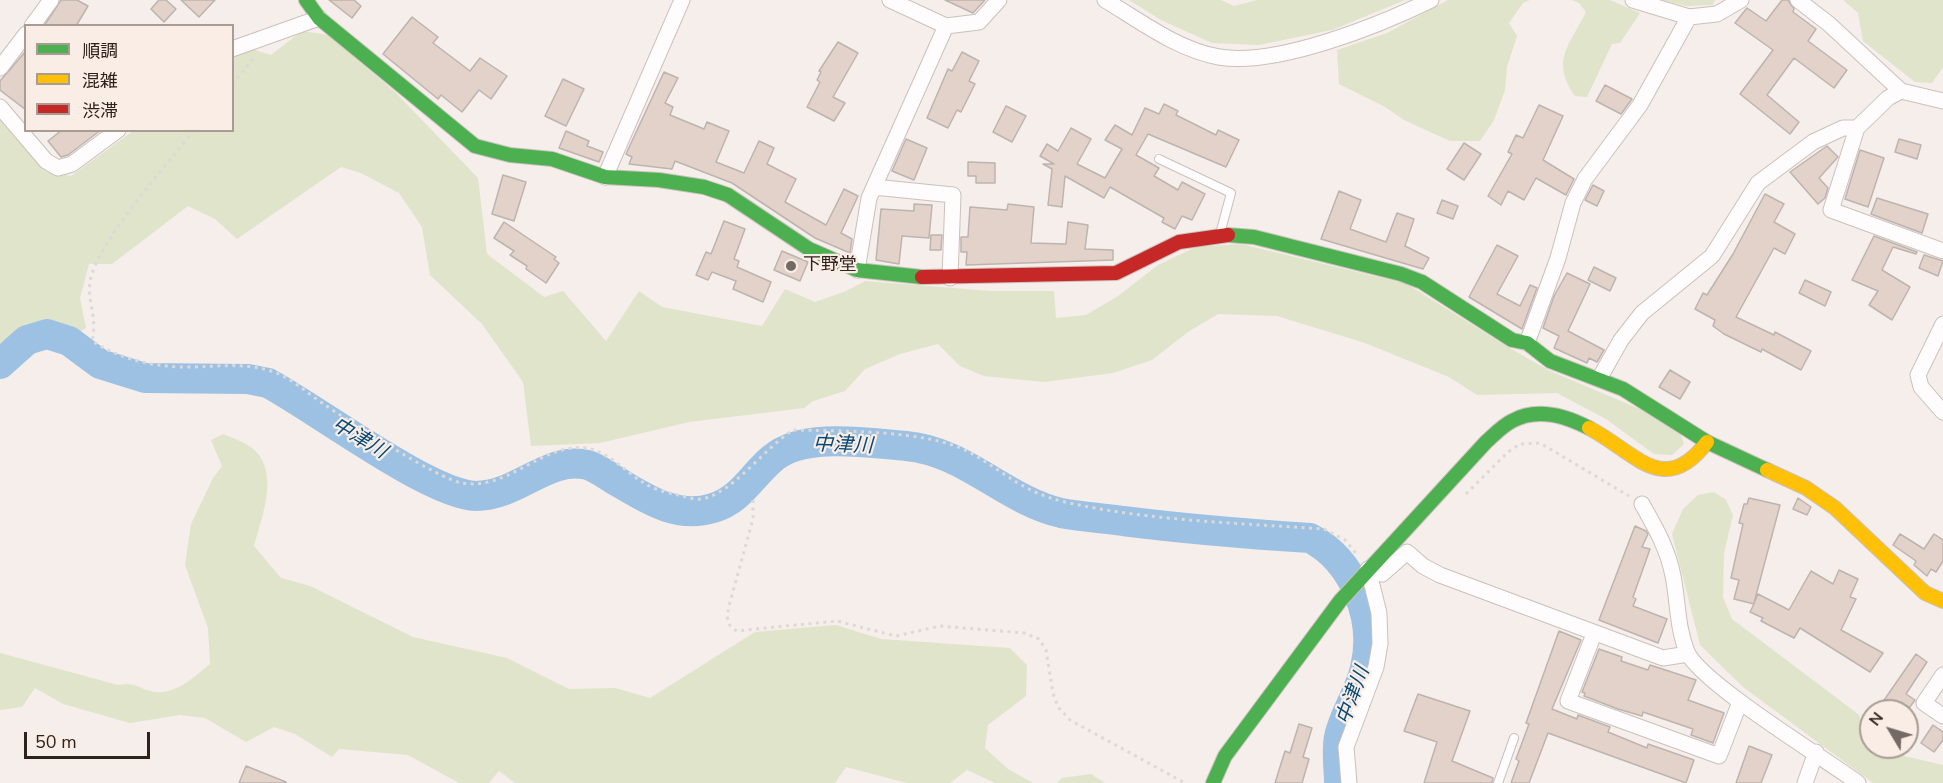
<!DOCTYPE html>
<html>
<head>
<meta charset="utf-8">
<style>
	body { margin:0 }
	#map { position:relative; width:1943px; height:783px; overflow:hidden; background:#f6eeea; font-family:"Nunito Sans","Noto Sans JP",sans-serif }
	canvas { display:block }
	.legend { position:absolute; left:24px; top:24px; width:210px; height:108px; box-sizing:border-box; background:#faede6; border:2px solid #a89c95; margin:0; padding:8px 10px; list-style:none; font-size:18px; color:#2e221c }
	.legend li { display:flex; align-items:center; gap:12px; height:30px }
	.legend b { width:30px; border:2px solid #a89c95 }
	.north { position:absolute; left:1859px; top:699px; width:60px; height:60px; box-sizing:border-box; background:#faede6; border:2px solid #a89c95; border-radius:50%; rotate:308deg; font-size:16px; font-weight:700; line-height:24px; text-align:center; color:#2e221c }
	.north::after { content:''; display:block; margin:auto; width:21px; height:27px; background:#746964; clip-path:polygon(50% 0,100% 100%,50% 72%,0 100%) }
	.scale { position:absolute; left:24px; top:732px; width:126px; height:27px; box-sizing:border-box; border:3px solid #2e221c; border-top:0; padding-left:8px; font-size:18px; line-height:21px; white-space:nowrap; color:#2e221c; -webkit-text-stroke:4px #faede6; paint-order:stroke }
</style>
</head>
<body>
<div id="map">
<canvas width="1943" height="783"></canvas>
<ul class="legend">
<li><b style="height:8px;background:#4caf50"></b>順調</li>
<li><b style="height:8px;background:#ffc107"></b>混雑</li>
<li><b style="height:8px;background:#c62828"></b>渋滞</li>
</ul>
<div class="north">N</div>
<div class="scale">50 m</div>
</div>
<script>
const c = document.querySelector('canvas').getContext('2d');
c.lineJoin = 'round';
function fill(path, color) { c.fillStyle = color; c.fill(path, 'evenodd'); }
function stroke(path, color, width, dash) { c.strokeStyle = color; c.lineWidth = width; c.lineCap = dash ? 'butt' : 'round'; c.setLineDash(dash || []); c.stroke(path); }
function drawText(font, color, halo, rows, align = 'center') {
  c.font = font + ' "Nunito Sans","Noto Sans JP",sans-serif'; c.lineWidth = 4.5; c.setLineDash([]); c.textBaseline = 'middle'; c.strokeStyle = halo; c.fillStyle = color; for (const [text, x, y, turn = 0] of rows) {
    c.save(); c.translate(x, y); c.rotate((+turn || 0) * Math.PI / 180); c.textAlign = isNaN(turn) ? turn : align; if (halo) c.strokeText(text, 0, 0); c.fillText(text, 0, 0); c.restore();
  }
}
const green = new Path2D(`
	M1129 0H1221L1234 6 1257 0H1405L1332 30 1259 45 1212 43 1161 20Z
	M1448 0H1530L1523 3 1509 23 1517 36 1507 67 1505 90 1494 120 1480 141H1450L1404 120 1385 107 1339 84 1337 50 1387 33Z
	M1571 0H1610L1640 13 1620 43 1612 44 1587 97 1575 96C1550 60 1570 45 1586 12L1579 3Z
	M1660 0H1715L1713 5 1686 6Z
	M1843 0H1943V67L1932 83 1915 82 1863 41 1858 13Z
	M302 31 328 35 395 92 478 178 487 254 544 297 563 291 606 341 639 291 662 307 762 326 785 289 815 302 846 291 865 281 991 291H1054L1056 318 1086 315 1118 296 1158 265 1196 247 1241 244 1407 284 1506 346 1550 371 1647 412 1681 435 1684 444 1672 455 1654 454 1606 419 1557 393 1477 395 1449 377 1365 343 1277 316 1218 314 1188 332 1152 360 1113 373 1044 382 984 376 960 366 938 344 900 354 865 369 845 391 813 401 804 408 689 422 600 443 531 446 523 382 482 324 430 275 422 227 399 193 361 173 341 167 237 239 215 219 188 206 112 264H89L80 298 86 328 78 333 52 329 25 332 0 357V119C20 142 39 172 71 176L133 131 232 130 233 57 252 49 271 55Z
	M223 434C235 439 251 444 259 455 277 480 261 520 254 546L281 578 310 586 413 637 507 658 569 689 615 688 650 698 755 632 836 625 881 639 1010 648 1027 665 1026 696 988 725 985 748 1008 769 1033 783H995L967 770 950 783H907L846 767 835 783H515L499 771 489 783H459L408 755 339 749 332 757 295 734 274 727 246 742 205 718 180 715 130 723 63 704 35 688 22 707 0 710V653L118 685C140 682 138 690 155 692 177 694 194 677 210 664L208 628 185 565 191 524 213 478 222 466 211 440Z
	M1714 492 1726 500 1733 515 1724 553 1723 597 1732 619 1858 714 1871 738V747H1883L1900 755 1943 765V783H1873L1743 687 1700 645 1672 534 1683 509 1698 495Z
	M1091 774 1105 783H1057L1062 778Z`);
const river = new Path2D(`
	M0 364 27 340 47 334 69 341 100 364 145 378 248 379 268 383C315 408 430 495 476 496 518 496 548 455 588 465 597 468 605 474 613 479 644 497 675 520 713 508 741 500 752 475 773 458 803 432 868 443 906 446 965 451 1005 500 1061 513 1081 517 1103 518 1123 521 1186 529 1248 534 1310 538 1354 561 1377 619 1365 668 1360 692 1344 713 1339 737 1336 751 1339 769 1339 783`);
const building = new Path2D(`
	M61 0H77L88 6 76 26H44Z
	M159 0H166L176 9 164 22 151 9Z
	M181 0H215L199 17Z
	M329 0H354L361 6 352 18Z
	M945 0H985L973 13Z
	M1782 0H1788L1794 9 1793 12 1816 29 1808 41 1847 70 1834 88 1794 58 1767 95 1799 122 1790 134 1740 94 1773 50 1735 23 1747 8 1766 21Z
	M412 17 438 37 433 43 470 71 480 58 507 76 491 99 479 90 462 112 441 95 438 99 383 54Z
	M838 42 858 53 833 97 845 103 834 121 807 107 820 82 817 80 821 72 819 71Z
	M26 51V110L0 90V81Z
	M962 52 979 61 969 81 975 84 961 112 957 110 948 128 927 118 948 69 952 71Z
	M664 72 678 78 665 103 673 107 670 115 704 129 707 122 729 131 716 162 744 173 759 141 774 148 767 164 796 179 785 202 826 225 844 189 858 196 841 233 852 239 850 253 815 238 732 183 675 161 672 169 629 164 632 157 626 154Z
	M563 79 584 89 566 126 545 116Z
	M1605 85 1632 99 1621 114 1596 101Z
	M1164 104 1178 111 1176 115 1216 135 1218 130 1239 140 1226 167 1148 134 1136 155 1159 168 1154 176 1178 190 1182 182 1205 194 1192 220 1182 216 1175 229 1162 222 1164 218 1110 187 1104 198 1065 176 1062 207 1048 205 1052 169 1043 164H1054L1040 156 1047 144 1058 151 1071 128 1091 139 1077 164 1105 178 1122 149 1105 140 1115 125 1132 135 1145 108 1159 114Z
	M1539 105 1563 116 1543 160 1574 179 1566 195 1536 178 1524 200 1508 191 1501 205 1488 196 1512 154 1508 152 1516 135 1523 138Z
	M1006 106 1026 116 1012 142 993 132Z
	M62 130H101L68 155 61 157 48 141Z
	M566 131 589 141 587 146 603 152 599 162 559 148Z
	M906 139 927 148 914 180 892 171Z
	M1899 139 1921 145 1917 159 1895 152Z
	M1464 143 1481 154 1464 180 1447 169Z
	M1827 146 1838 157 1819 178 1828 188 1825 198 1818 204 1790 172Z
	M1860 150 1884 158 1868 207 1845 199Z
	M968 162 995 163V183H976V176H968Z
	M503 175 526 182 514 221 492 214Z
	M1593 185 1604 191 1597 206 1585 200Z
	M1339 191 1361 200 1350 229 1386 242 1397 213 1414 219 1405 246 1429 258 1423 269 1321 239Z
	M1765 194 1784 204 1774 222 1795 234 1785 254 1774 248 1736 317 1774 335 1775 332 1811 351 1801 370 1762 349 1761 352 1724 334 1713 326 1715 320 1695 309 1703 293 1707 295 1733 254Z
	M1877 198 1928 214 1922 233 1871 214Z
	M1442 200 1458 206 1453 219 1437 213Z
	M914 204 932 205 929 238 902 236 899 264 876 260 881 209 914 211Z
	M1008 204 1034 207 1031 243 1066 244 1068 222 1088 225 1085 249 1113 250V260L966 265 967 252H961V237H968L970 207 1007 210Z
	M724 221 745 229 734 259 739 261 737 267 771 282 763 302 733 289 736 281 712 272 708 280 696 275 706 252 711 254Z
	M504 222 556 257 554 259 559 263 546 283 526 269 527 266 510 255 514 251 494 238Z
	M931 235H942L941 250H930Z
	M1874 236 1917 252 1916 254 1893 247 1882 270 1910 287 1892 320 1869 305 1878 291 1852 280Z
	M1497 245 1518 256 1497 294 1520 306 1530 285 1537 288 1522 329 1469 297Z
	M782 251 808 262 800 281 774 270Z
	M1924 255 1943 261 1938 276 1919 268Z
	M1594 267 1616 278 1610 291 1588 280Z
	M1567 273 1590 284 1568 331 1604 350 1597 362 1589 358 1587 363 1554 348 1559 336 1543 328 1554 296Z
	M1805 280 1831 292 1825 306 1799 293Z
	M1670 370 1690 382 1680 399 1659 387Z
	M1749 498 1780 505 1754 603 1758 594 1789 610 1811 571 1833 584 1839 570 1858 579 1850 597 1856 599 1841 630 1883 653 1870 672 1800 628 1794 638 1761 621 1763 618 1750 612 1754 604 1734 599 1739 580 1731 578 1743 524 1739 523 1744 504H1747Z
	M1798 498 1811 507 1807 515 1793 509Z
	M1635 526 1646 531 1648 534 1642 547 1650 549 1633 597 1636 599 1633 606 1667 619 1658 643 1599 620Z
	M1900 534 1924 549 1934 534 1943 540V561L1936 572 1931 569 1927 576 1914 565 1916 561 1893 545Z
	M1559 631 1581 640 1552 709 1577 719 1578 715 1610 727 1608 732 1647 748 1648 744 1694 760 1686 783 1548 733 1529 783H1511L1519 761 1516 759 1529 724 1526 723Z
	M1599 649 1622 657 1621 661 1648 670 1650 665 1696 680 1688 700 1724 713 1713 743 1691 735 1693 729 1643 712 1642 716 1618 709 1584 696 1585 693 1582 692Z
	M1916 654 1927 662 1906 694 1915 700 1907 711H1887L1880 706Z
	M1418 694 1470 711 1452 761 1493 778 1492 783H1424L1437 742 1404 731Z
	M1299 724 1312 728 1303 757 1309 759 1302 783H1275L1285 751 1290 753Z
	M1933 725 1943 732V740L1934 752 1921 743Z
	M1749 746 1772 755 1761 783H1736Z
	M246 766 286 782V783H239Z`);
const path = new Path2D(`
	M232 84 254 58
	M194 130C169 162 95 245 90 282 87 302 98 318 92 341 120 359 153 367 187 367 217 367 242 362 271 371 291 377 308 394 325 405 349 421 438 479 462 483 509 491 541 443 586 448 607 451 626 472 644 483 653 489 667 493 678 495 684 496 693 500 700 499 731 496 764 448 793 430 840 431 929 430 969 452 1005 472 1022 492 1065 502 1149 521 1239 523 1324 529L1345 540 1358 556
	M1466 494 1508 452 1520 444 1540 443 1629 496
	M753 500V519L729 606C727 618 725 624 737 631L837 621 896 636 940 626 1024 633 1039 639 1046 650 1053 693 1058 707 1070 720 1185 783`);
const lane = new Path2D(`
	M1159 159 1231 193 1220 234
	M1498 783 1514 738`);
const street = new Path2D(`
	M890 0 946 26
	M1105 0C1140 21 1178 50 1219 57 1276 67 1380 25 1431 0
	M1633 0 1689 17
	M1798 0 1829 24 1901 91
	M32 26 51 0
	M232 49 319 18
	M0 68 26 34
	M0 107 46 161 58 168 72 164 118 130
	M1857 128 1831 210 1943 251
	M605 177 682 0
	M874 187 953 195 950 278
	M857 270 869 198 946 26 979 22 999 0
	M1943 324 1918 375 1921 387 1943 412
	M1527 343 1558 258 1573 203 1585 179 1640 105 1689 17 1717 14 1741 0
	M1599 379 1621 340 1642 313 1712 256 1758 183 1813 142 1843 128H1857L1888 98 1901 91 1943 101
	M1642 504C1655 527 1668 549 1673 576 1678 601 1677 627 1687 652 1701 683 1824 758 1858 783
	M1368 569 1382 574 1407 552 1423 566 1440 575 1663 658 1688 654
	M1594 634 1568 701 1719 756 1740 702
	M1943 675 1924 703 1943 716
	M1349 783 1346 747 1376 667 1380 644 1379 613 1368 569
	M1805 783 1816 752`);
const fast = new Path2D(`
	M306 0 319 18 475 146 510 155 552 159 605 177 659 180 704 187 728 195 809 249 857 270 922 277
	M1228 235 1254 237 1401 274 1422 282 1512 340 1527 343 1550 361 1623 389 1707 442 1767 470
	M1213 783 1225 756 1340 601 1486 442C1494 435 1502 426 1512 421 1537 407 1566 416 1589 428`);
const slow = new Path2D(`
	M1589 428C1635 452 1664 499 1707 442
	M1767 470 1806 488 1835 508 1925 593 1943 601`);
const jam = new Path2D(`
	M922 277 1116 273 1179 242 1228 235`);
const markers = [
	[791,266,6,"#746964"]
];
const poiNames = [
	["下野堂",803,266]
];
const waterNames = [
	["中津川",359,439,31],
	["中津川",843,446,2],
	["中津川",1354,696,-70]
];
fill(green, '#dfe4ca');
stroke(river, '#9cc1e2', 30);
fill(building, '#e3d2ca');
stroke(building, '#bdb4af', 1.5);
stroke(lane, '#cac1bc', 10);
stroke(street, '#cac1bc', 17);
stroke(fast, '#cac1bc', 16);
stroke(slow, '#cac1bc', 16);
stroke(jam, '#cac1bc', 16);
stroke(path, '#dcd9d7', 3, [3, 4.5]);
stroke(lane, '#fefcfc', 8);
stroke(street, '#fefcfc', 15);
stroke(fast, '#4caf50', 14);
stroke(slow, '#ffc107', 14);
stroke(jam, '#c62828', 14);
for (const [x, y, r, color] of markers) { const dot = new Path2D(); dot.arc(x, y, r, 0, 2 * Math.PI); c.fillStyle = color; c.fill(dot); stroke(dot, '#faede6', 2); }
drawText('18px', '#2e221c', '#faede6', poiNames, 'left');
drawText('italic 20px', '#054a76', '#faede6', waterNames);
</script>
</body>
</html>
